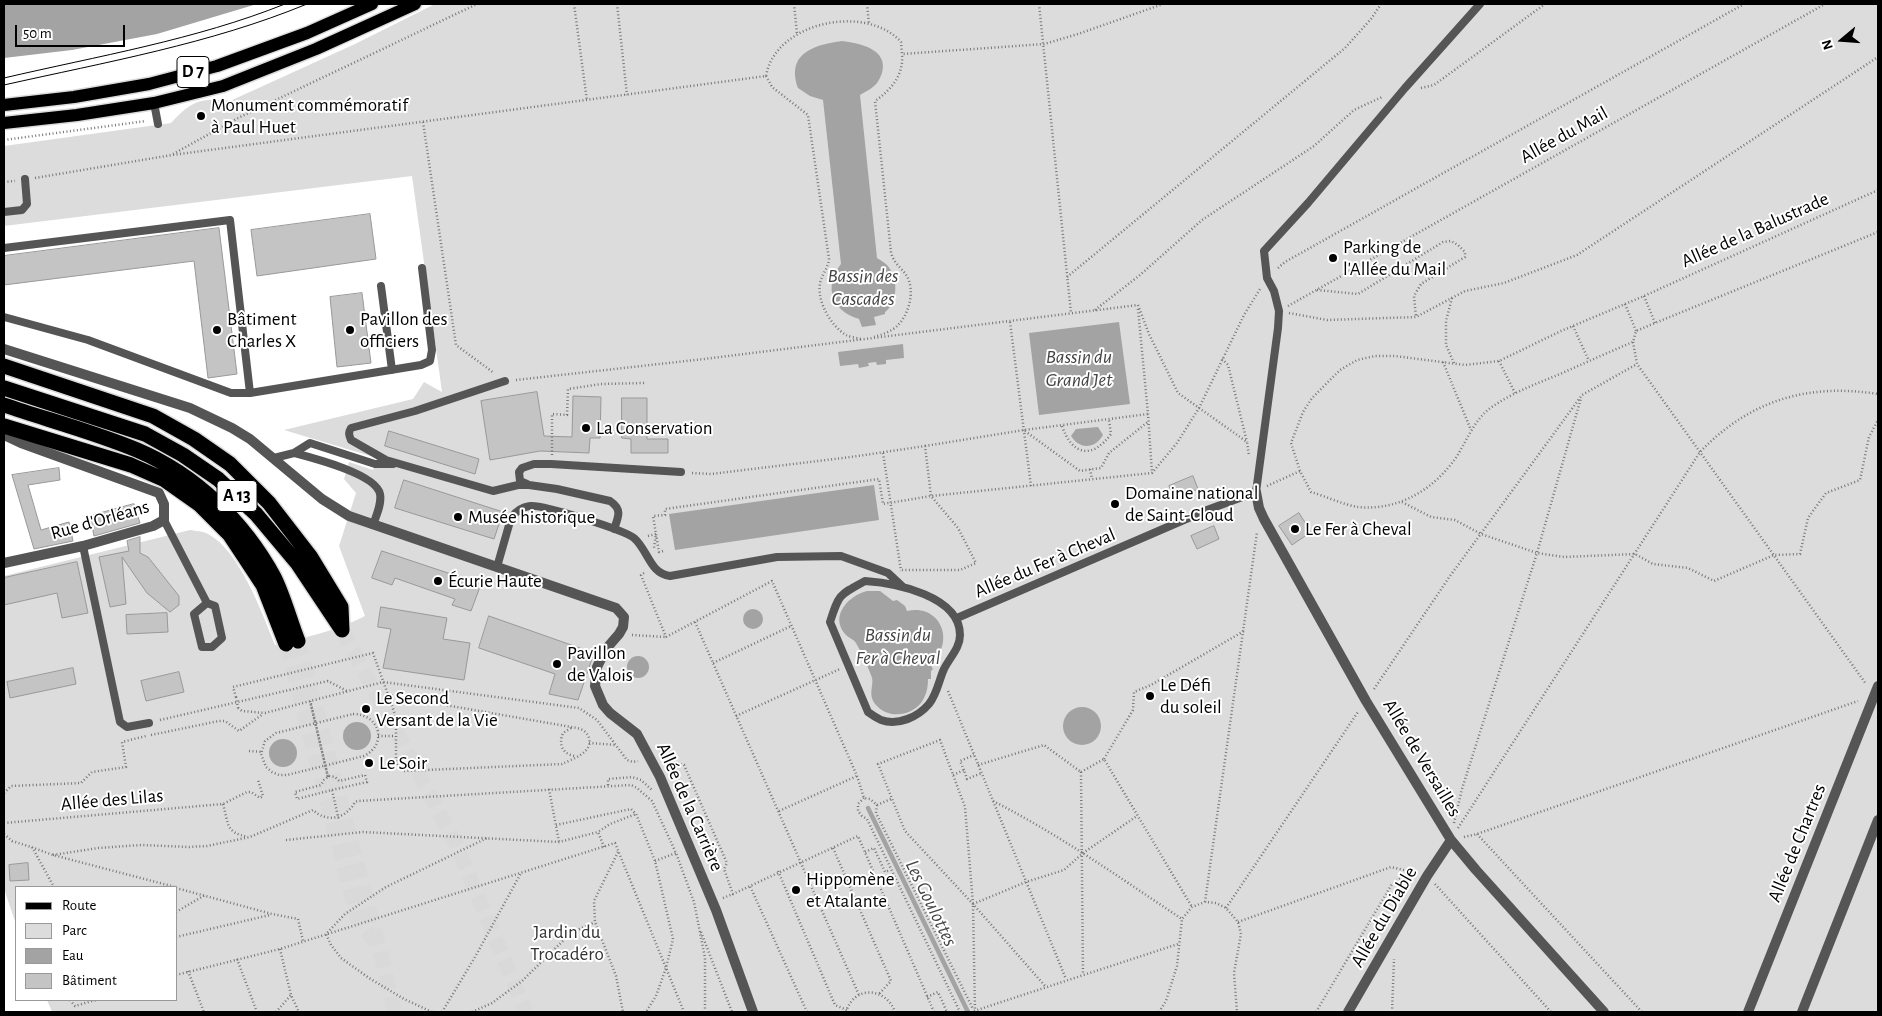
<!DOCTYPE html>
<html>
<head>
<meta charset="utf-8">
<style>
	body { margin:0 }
	#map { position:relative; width:1882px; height:1016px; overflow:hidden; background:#fff; font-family:"Alegreya Sans",sans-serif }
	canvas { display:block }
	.frame { position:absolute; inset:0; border:5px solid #000; pointer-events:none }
	.legend { position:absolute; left:15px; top:886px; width:162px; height:115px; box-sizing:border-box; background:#fff; border:1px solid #999; margin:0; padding:6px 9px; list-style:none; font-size:15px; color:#000 }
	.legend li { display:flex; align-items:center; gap:10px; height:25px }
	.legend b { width:25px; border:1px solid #999 }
	.north { position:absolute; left:1817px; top:15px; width:50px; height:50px; -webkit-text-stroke:4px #fff; paint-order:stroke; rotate:252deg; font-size:14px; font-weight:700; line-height:20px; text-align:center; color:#000 }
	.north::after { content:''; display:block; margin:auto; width:18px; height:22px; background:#000; clip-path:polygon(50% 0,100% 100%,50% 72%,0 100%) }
	.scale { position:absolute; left:15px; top:25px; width:110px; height:22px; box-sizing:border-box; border:2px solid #000; border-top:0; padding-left:6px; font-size:15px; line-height:18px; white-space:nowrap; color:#000; -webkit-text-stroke:4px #fff; paint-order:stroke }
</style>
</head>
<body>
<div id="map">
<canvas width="1882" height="1016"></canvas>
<div class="frame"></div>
<ul class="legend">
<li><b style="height:6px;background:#000"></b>Route</li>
<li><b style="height:14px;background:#dcdcdc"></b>Parc</li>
<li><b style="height:14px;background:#a3a3a3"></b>Eau</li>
<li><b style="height:14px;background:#c4c4c4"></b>Bâtiment</li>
</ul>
<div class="north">N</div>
<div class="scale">50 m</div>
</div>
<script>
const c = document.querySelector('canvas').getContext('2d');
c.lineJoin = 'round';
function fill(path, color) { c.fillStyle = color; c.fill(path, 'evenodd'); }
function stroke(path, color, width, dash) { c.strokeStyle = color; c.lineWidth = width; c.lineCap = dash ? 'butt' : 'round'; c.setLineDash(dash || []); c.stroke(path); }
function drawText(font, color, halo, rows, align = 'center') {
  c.font = font + ' "Alegreya Sans",sans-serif'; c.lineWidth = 4; c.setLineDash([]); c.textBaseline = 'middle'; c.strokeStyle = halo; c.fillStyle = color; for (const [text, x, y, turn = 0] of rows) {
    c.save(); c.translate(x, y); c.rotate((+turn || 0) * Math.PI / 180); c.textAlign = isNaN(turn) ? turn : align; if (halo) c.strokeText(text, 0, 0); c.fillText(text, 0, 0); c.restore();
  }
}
const green = new Path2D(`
	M435 4H1878V1012H52L47 1000H176V887H16V924L4 889V576L190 530C196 531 203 531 208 534 240 551 262 613 275 645 306 637 336 631 365 616L339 546 356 493 344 479 349 462 373 470 377 458 284 430 413 399 424 382 442 392 412 176 4 226V146L171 123C191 101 201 97 230 101L355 44Z`);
const water = new Path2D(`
	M4 4H257L157 34 72 50 4 58Z
	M842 41C859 43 889 49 882 73 880 78 878 83 874 86 870 90 864 92 860 95L877 258C880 260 884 262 887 265 898 277 899 302 885 312V314L874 317 876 325 862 327 859 319C832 311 823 287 841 264L823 100 810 96 798 88C786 53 814 45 842 41Z
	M1119 322 1130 404 1039 415 1029 333Z
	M903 344 904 358 886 360V364L877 365 876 362 868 363 869 366 859 368 858 364 840 366 838 352Z
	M1098 427 1103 435C1095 449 1080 450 1071 436L1076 429Z
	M874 485 879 520 675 550 669 514Z
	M867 591H880L893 601 897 600 905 606 907 611C940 603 957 642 930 664L933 669 931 671V679H928C928 686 927 692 924 698 916 715 891 720 878 707 865 695 876 685 871 675 867 665 862 653 856 643 854 639 848 638 845 634 829 615 850 595 867 591Z
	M743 619a10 10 0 1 1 20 0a10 10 0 1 1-20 0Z
	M627 667a11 11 0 1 1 22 0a11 11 0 1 1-22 0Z
	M1063 726a19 19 0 1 1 38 0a19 19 0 1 1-38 0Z
	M343 736a14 14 0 1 1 28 0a14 14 0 1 1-28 0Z
	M269 753a14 14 0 1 1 28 0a14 14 0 1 1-28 0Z`);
const stream = new Path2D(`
	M868 808 968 1012`);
const building = new Path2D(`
	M370 214 376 259 257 276 251 230Z
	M219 228 237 374 208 378 194 261 4 285V256Z
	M362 293 371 363 337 367 330 297Z
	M537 392 544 436 572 437 573 396 601 397 600 438H590L589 453 540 451 490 460 481 401Z
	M622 398H647V439H668V453H631V439L622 438Z
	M389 431 479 459 475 474 385 446Z
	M59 468 60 480 28 485 41 530 69 522 73 541 34 549 12 475Z
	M1193 476 1198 489 1174 498 1169 486Z
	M404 480 503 512 494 539 395 508Z
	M134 504 140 523 94 536 90 516Z
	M1299 513 1311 532 1292 545 1279 526Z
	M1214 526 1219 539 1197 549 1191 536Z
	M140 537V553L148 557 179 596V605L170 612 147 593 122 557 126 604 110 607 99 557 129 551 127 541Z
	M382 551 481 584 471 611 452 605 455 599 395 578 392 585 372 578Z
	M77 562 88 613 62 618 57 593 4 605V578Z
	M381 607 447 618 443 639 470 643 464 680 383 668 391 629 378 627Z
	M167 613 168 632 127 634 126 615Z
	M489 616 594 653 578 700 549 694 555 674 479 648Z
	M73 668 76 684 10 698 7 682Z
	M179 672 184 692 146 701 141 681Z
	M28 863 29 880 10 881 9 865Z`);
const highwayTunnel = new Path2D(`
	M342 630 456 844 526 1012
	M298 641 379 946 394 1012
	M286 644 358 920 376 942`);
const path = new Path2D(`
	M574 4 587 101
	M617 4 627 95
	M794 4 797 34
	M867 4 869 24
	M1039 4 1071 313
	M766 76 772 87 808 115 829 259C828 269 821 275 820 284 817 302 831 326 846 335 850 337 856 338 861 339
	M1421 88 1434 85 1545 4
	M423 122 456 345 494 373
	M4 140 146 121
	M173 154 240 117 477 4
	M35 178 172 155 766 76C775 22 866 3 901 42L902 54 1044 44 1078 34 1163 4
	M4 182 15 181
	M1878 190 1644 296 1561 331 1499 361 1465 365 1395 356H1375L1357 360 1340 370 1312 398 1303 412 1291 443 1300 471 1311 492C1325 496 1344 505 1358 507 1399 511 1435 489 1457 456 1467 440 1474 421 1489 409 1511 393 1536 384 1560 374 1585 363 1609 352 1633 342L1636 331 1655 323 1878 232
	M1278 268 1285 262 1744 4
	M1067 277 1345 48 1371 19 1381 4
	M1317 290 1358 294 1443 242 1451 241 1458 245 1465 252V257L1421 284 1414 296 1416 317
	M1644 296 1655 323
	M1452 298 1446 321V345L1454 363
	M1625 304 1636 331
	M1138 305 1149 334 1178 393 1247 442 1249 456
	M1288 306 1825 4
	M1138 309 1148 414 1152 473
	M1095 310 1140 275 1202 220 1314 146 1354 110 1382 97
	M1289 313 1327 320 1416 317 1465 291 1504 283 1577 255 1878 57
	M1010 322 1031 486
	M1573 326 1589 361
	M874 337C881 335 893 331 898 325 908 315 914 295 909 281 906 270 894 266 891 252L875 101C891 90 904 75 902 54
	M1633 342 1637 364 1866 684
	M1222 359 1228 365 1247 442
	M1499 361 1515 393
	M1443 362 1471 430
	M516 380 704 359 1138 305
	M1062 426C1072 455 1092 460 1111 434L1109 420
	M1025 431 1080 471 1101 468 1109 453 1149 421
	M925 446 1024 430 1148 414
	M883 453 901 571
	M552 455V414L567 415 568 389 601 384 645 383
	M1090 469 1092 479
	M692 473 711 474 851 457 925 446 931 496 958 528 976 563 960 570H902
	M1267 486 1300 471
	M1402 502 1431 517 1455 520 1481 534 1537 553 1564 557 1635 554 1653 564 1688 568 1714 581 1774 555 1800 554 1808 518 1826 493 1860 480 1869 437 1878 420
	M648 536 656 534 654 548
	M663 551 659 552 653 516 665 515V509L879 479 883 504 931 496 1152 473 1177 443 1199 408 1244 315 1260 289
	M644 573 641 575 666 637
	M695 622 859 995
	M632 635 666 637
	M666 637 772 581 857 776 864 798 870 799 877 805
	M713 663 791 626
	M1374 689 1450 576 1582 395 1637 364
	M948 691 1066 979
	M236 697 233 687 373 653 396 717V758L397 765 403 771 562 764C572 759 593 753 589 738 587 732 582 729 577 728L388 695
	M238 708 242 711 265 713 383 682 579 708 597 720 627 760 633 762 638 761
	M353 714C380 714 388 744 364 756L287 775H279L272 772 266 767 261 754 265 741 276 733Z
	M736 716 840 669
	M160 720 328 681 347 691
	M571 728 563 733C558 745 563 755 576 756
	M151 735 219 721H225L239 731 263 714
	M378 736H395
	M589 743 616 745
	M249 751 262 752
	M1104 759 1133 710 1134 692 1151 685 1244 631
	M978 765 1044 745 1081 772
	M667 766 676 763 684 765 727 863 724 869 733 894 750 886
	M964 770 960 761 974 755
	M1081 772 1083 975
	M1081 772 1104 759 1192 907
	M953 775 964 770 967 779 982 773
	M328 777 310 701 311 704 328 777
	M608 785V779L632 777 641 780 652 790
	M549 789 559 842
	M332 790 367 782 365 775 339 781 335 777 329 776 324 780 321 785 295 792 297 799 332 790 339 821
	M4 793 11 786 81 783 92 772 126 767 122 742 146 736
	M864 798 858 804V811L862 816 867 819 960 1012
	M993 801C1060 835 1120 878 1182 919
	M223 804C229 825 225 832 248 837
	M877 805 876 813 973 1009
	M877 805 891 799
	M779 811 857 776
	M4 823 223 804 247 792H251L260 798 263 796 258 780
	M1454 823 1462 789 1537 553 1581 398
	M556 825 631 809 636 814 655 861 673 939 666 968 656 996 646 1012
	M1458 828 1700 452C1750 400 1808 383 1878 394
	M4 834 12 841 31 847 53 855 175 887
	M1477 834 1642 1012
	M1464 837 1477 834 1858 701
	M286 840 363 832 559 842 598 832
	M32 847 54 887
	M604 847 598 832 610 824 636 814
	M833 848 891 981 879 994
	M618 852 594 901 595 922 616 976 623 1012
	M865 852 874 848 885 872 890 870
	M53 855 98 848 142 845 189 847 207 846 250 837 313 810C327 823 346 819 355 802L358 801 631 785 637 788 652 801 676 853 694 902 705 958V1012
	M655 861 676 853
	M778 871 835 1005 847 1010
	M1435 884 1551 1012
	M176 888 272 914 298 919 303 941
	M723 898 733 894
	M1205 902 1257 532
	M973 904 1026 882 1064 870 1083 853 1137 816
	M1226 908 1358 712
	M176 912 205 895
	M1238 922 1391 867 1416 873
	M701 932 732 1012
	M176 937 270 915
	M280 949 291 995 299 1012
	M237 959 257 1012
	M188 971 204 1012
	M176 975 280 949 615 843 684 1012
	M927 997 938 992 947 1012
	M70 1000 75 1006 96 1000
	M974 1011 1178 944
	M276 1012 291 995
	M432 1012 404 999 369 978 341 958 331 945 326 934 345 914 386 887 487 838
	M442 1012 475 957 521 873
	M472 1012 492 1003 522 981 571 933 595 922
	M807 1012 750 886 858 836 934 1012
	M846 1012C854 985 886 987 895 1012
	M975 1012 973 904 965 807 940 740 878 764 905 831 973 904 1046 987
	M1159 1012 1166 1001 1177 966 1182 919 1192 907 1205 902 1216 903 1226 908 1238 922 1241 934 1234 973 1237 1012
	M1316 1012 1392 884 1410 872
	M1392 1012 1394 959`);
const lane = new Path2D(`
	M154 103 158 124
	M4 212 22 210 27 204 25 179
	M4 248 230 220 250 393
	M381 286 392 370
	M4 317 88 340 231 393H250L421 365 430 361 432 350 422 268
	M505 381 415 411 351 428C348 433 349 435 351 440L386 460 493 491 518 485H529L557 489 610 501C622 509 619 516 614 529
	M294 453C313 458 376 474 380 494 382 504 376 516 373 525
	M274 458 294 453 310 443 375 464H393
	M527 484 520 481 519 472 522 468 534 464H551L681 472
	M164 520 207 603 215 606 222 638 212 647H202L194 614 207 603
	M83 546 120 722 127 727 149 723
	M497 567 511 518C516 511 522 507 530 506 542 504 624 530 634 538 648 550 650 574 670 576L777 557 841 556 888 573 903 587
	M865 581C896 583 960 596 960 635 960 648 950 657 944 669 939 680 937 694 929 704 918 717 898 726 881 720 877 718 872 715 868 712L830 622C839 594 839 595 865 581Z
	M957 618 1207 510 1256 492 1278 328 1279 311 1274 291 1267 278 1264 251 1308 203 1405 88 1480 4`);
const street = new Path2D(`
	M4 349 190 408 232 428 250 439 322 499 349 516 616 608 624 617 623 627 619 634 606 649 597 667 595 686 603 705 610 713 637 734 660 777 716 910 753 1012
	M4 435 21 443 159 493 164 504V520L153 526 83 546 4 563
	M1256 492 1259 508 1264 519 1366 701 1451 840 1476 870 1604 1012
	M1348 1012 1427 876 1451 840
	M1748 1012 1878 686
	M1802 1012 1878 820`);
const primary = new Path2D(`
	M4 105 74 97 149 84 217 66 307 33 372 4
	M4 123 77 115 154 103 223 86 316 49 415 4`);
const highway = new Path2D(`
	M4 366 153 416 194 439 230 464 269 503 310 556 341 607 342 630
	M4 388 145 434 183 455 218 479 256 514 298 564 342 630
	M4 405C48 420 94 432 137 450 196 475 244 522 274 577 284 597 290 621 298 641
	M4 426 131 465 165 480 199 504 230 535 263 585 286 644`);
const tram = new Path2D(`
	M4 78C98 56 195 40 285 4
	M4 85C106 62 210 44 307 4`);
const pathBridge = new Path2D(`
	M236 697 238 708`);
const markers = [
	[201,116,5,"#000"],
	[1333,258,5,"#000"],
	[217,330,5,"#000"],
	[350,330,5,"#000"],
	[586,428,5,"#000"],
	[1115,504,5,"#000"],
	[458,517,5,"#000"],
	[1295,529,5,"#000"],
	[438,581,5,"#000"],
	[557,664,5,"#000"],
	[1150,696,5,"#000"],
	[366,709,5,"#000"],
	[369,763,5,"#000"],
	[796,890,5,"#000"]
];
const shields = [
	[193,72,32],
	[237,496,40]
];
const shieldNames = [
	["D 7",193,72],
	["A 13",237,496]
];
const poiNames = [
	["Monument commémoratif",211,105],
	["à Paul Huet",211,127],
	["Parking de",1343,247],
	["l'Allée du Mail",1343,269],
	["Bâtiment",227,319],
	["Charles X",227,341],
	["Pavillon des",360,319],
	["officiers",360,341],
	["La Conservation",596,428],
	["Domaine national",1125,493],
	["de Saint-Cloud",1125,515],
	["Musée historique",468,517],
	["Le Fer à Cheval",1305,529],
	["Écurie Haute",448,581],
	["Pavillon",567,653],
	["de Valois",567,675],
	["Le Défi",1160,685],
	["du soleil",1160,707],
	["Le Second",376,698],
	["Versant de la Vie",376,720],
	["Le Soir",379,763],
	["Hippomène",806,879],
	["et Atalante",806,901]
];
const streetNames = [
	["Allée du Mail",1564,135,-29],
	["Allée de la Balustrade",1755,230,-24],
	["Rue d'Orléans",100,520,-16],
	["Allée du Fer à Cheval",1045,563,-23],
	["Allée de Versailles",1422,758,59],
	["Allée des Lilas",112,800,-5],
	["Allée de la Carrière",690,807,66],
	["Allée de Chartres",1797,843,-68],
	["Allée du Diable",1384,917,-60]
];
const parkNames = [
	["Jardin du",567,932],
	["Trocadéro",567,954]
];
const waterNames = [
	["Bassin des",863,276],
	["Cascades",863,299],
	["Bassin du",1079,357],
	["Grand Jet",1079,380],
	["Bassin du",898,635],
	["Fer à Cheval",898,658],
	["Les Goulottes",931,903,64]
];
fill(green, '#dcdcdc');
fill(water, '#a3a3a3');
stroke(stream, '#a3a3a3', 4.5);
fill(building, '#c4c4c4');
stroke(building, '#999', 1);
stroke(highwayTunnel, '#d9d9d9', 15, [15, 8]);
stroke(primary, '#dbdbdb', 15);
stroke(highway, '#dbdbdb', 18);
stroke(path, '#777', 2.5, [1, 2.5]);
stroke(lane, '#555', 8);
stroke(street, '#555', 10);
stroke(primary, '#000', 12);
stroke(highway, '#000', 15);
stroke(tram, '#000', 1);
stroke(pathBridge, '#777', 2.5, [1, 2.5]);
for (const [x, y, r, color] of markers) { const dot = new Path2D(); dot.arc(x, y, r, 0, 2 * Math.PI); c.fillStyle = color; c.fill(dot); stroke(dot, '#fff', 2); }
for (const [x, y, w] of shields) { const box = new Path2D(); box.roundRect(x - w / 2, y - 15.5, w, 31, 4); c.fillStyle = '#fff'; c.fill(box); stroke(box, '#000', 1); }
drawText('bold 18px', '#000', null, shieldNames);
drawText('19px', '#000', '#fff', poiNames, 'left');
drawText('19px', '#000', '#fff', streetNames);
drawText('19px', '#333', '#fff', parkNames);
drawText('italic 20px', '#444', '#fff', waterNames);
</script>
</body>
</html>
